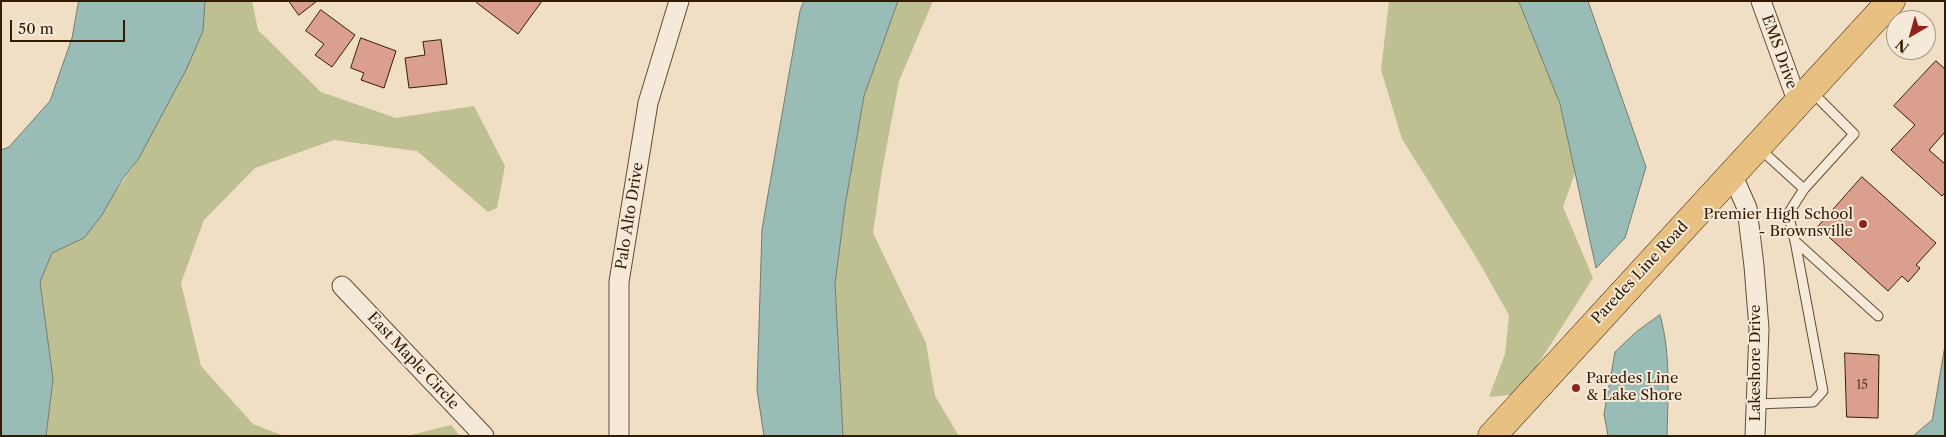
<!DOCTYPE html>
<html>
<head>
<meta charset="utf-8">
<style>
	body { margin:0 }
	#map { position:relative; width:1946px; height:437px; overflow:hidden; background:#f0dfc5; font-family:"Libre Caslon Text",serif }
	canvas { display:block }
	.frame { position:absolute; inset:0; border:2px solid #351b00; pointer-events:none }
	.north { position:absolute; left:1886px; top:10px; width:50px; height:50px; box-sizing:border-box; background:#f5ead9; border:1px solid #a89782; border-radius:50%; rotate:218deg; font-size:14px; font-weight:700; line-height:20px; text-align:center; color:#351b00 }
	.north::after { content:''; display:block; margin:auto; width:18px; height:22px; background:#8f2418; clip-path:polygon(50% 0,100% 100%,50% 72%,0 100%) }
	.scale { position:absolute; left:10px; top:20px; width:115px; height:22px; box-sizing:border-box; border:2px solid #351b00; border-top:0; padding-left:6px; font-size:15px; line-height:18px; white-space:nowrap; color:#351b00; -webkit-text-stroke:4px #f5ead9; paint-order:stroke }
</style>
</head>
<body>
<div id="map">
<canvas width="1946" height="437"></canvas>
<div class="frame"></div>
<div class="north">N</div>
<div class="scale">50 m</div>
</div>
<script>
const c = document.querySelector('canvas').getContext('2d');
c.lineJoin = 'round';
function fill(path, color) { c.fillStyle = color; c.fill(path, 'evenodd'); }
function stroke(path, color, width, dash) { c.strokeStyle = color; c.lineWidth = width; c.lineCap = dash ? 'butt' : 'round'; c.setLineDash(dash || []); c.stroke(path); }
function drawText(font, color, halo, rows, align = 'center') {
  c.font = font + ' "Libre Caslon Text",serif'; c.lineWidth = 4; c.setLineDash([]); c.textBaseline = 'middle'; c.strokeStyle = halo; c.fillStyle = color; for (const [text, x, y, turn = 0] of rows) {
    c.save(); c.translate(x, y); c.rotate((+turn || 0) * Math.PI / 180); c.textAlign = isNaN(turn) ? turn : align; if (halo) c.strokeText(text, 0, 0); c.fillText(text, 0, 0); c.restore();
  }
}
const green = new Path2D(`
	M205 1H252L258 30 321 92 396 118 474 106 505 166 497 208 488 212 417 151 334 140 255 168 204 220 181 283 201 366 253 424 284 436H46L53 379 40 282 52 253 84 238 139 158 203 31Z
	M898 1H933L899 81 882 171 873 233 926 343 935 396 959 436H843L835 284 845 206 864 96Z
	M1389 1H1519L1560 104 1575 173 1563 207 1593 278 1519 394 1489 397 1505 354 1509 315 1476 257 1402 139 1381 70Z
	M451 425 460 436H407Z`);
const water = new Path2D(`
	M79 1H205L203 31 187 68 139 158 122 180 102 215 84 238 52 253 40 282 53 379 46 436H1V150L9 147 50 101 72 38Z
	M804 1H898L864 96 845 206 835 284 843 436H764L757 390 762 229 800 11Z
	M1519 1H1588L1646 167 1625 238 1596 268 1560 104Z
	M1660 315C1671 354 1668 396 1667 436H1608L1604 414 1615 352 1636 332Z
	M1945 346V436H1913L1932 420Z`);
const building = new Path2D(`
	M289 1H317L299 15Z
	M478 1H542L518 34 477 3Z
	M321 10 355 35 332 67 315 55 324 44 306 31Z
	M361 38 396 51 384 88 361 80 364 73 351 68Z
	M441 40 447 84 409 88 405 58 425 55 423 42Z
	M1936 61 1945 69V132L1929 150 1945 164V193L1942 196 1891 150 1915 125 1894 106Z
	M1862 177 1936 243 1916 265 1920 268 1908 282 1902 276 1888 291 1818 227Z
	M1845 353 1879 355 1878 418 1847 417Z`);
const lane = new Path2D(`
	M1759 148 1804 189 1788 214 1795 241 1878 316
	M1804 189 1854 134 1811 91
	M1755 404 1813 402 1823 391 1795 241`);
const street = new Path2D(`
	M1761 1 1798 103
	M1732 174 1747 208 1754 266 1759 329 1755 436
	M342 286 484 436
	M619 436V282L648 103 679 1`);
const primary = new Path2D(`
	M1492 436 1891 1`);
const markers = [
	[1863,224,5,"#8f2418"],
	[1576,388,5,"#8f2418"]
];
const numberNames = [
	["15",1862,386]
];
const streetNames = [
	["EMS Drive",1779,52,70],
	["Palo Alto Drive",630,216,-81],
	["Paredes Line Road",1640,273,-47],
	["East Maple Circle",413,361,47],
	["Lakeshore Drive",1756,363,-90]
];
const poiNames = [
	["Premier High School",1853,215],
	["- Brownsville",1853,232],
	["Paredes Line",1586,379,"left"],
	["& Lake Shore",1586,396,"left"]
];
fill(green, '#bfc091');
fill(water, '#9abcb7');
stroke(water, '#727c6e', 1);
fill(building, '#dba08d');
stroke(building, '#351b00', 1);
stroke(lane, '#644c31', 11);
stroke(street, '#644c31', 21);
stroke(primary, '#351b00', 29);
stroke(lane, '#f5ead9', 9);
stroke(street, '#f5ead9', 19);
stroke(primary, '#e8c082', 28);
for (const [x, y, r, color] of markers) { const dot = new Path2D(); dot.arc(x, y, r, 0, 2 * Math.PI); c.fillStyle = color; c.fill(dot); stroke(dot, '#f5ead9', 2); }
drawText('12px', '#5e3c23', null, numberNames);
drawText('15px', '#351b00', '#f5ead9', streetNames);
drawText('15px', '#351b00', '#f5ead9', poiNames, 'right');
</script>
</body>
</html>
